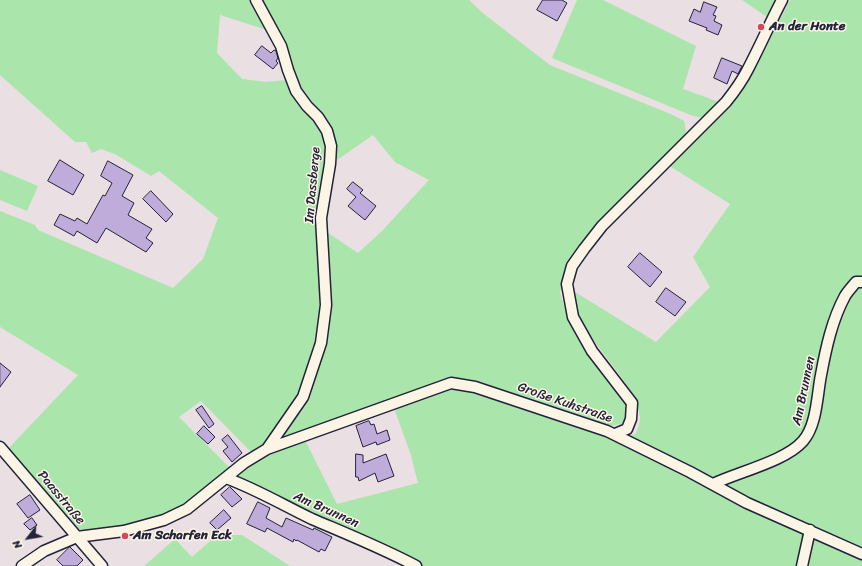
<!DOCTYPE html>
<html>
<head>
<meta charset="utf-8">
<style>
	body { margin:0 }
	#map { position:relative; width:862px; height:566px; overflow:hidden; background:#eadfe2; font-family:Sriracha,sans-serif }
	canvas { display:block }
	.north { position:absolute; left:8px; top:518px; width:40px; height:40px; -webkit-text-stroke:3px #fcf5e5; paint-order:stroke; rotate:239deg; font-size:11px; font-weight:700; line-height:16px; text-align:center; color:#22223b }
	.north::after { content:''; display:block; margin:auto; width:14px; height:18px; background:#22223b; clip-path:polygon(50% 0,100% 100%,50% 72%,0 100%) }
</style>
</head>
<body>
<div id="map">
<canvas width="862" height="566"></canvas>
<div class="north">N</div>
</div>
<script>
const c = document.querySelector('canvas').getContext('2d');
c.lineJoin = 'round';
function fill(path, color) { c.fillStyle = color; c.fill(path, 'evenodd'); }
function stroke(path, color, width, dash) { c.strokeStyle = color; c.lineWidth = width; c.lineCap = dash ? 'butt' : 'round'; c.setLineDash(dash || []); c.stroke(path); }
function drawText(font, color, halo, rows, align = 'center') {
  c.font = font + ' Sriracha,sans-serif'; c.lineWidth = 3; c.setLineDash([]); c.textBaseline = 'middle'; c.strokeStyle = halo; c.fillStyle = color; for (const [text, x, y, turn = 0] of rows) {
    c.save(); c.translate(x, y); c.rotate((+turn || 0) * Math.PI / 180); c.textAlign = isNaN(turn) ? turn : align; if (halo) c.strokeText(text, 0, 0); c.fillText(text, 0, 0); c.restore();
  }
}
const green = new Path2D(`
	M0 0H253L270 31 220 15 217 53 242 79 266 82 288 80 322 127 328 144 323 304 318 341 304 386 282 423 262 447 252 453 201 401 179 417 230 468C217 480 203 494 188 505 170 518 100 535 79 529L8 449 78 375 0 327V211L35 225 38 230 173 288 203 259 218 218 159 171 151 176 115 154 101 149 92 153 86 142H75L0 75Z
	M259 0H469L484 14 550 65 673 115 684 121 686 132 682 140 663 158 584 242 566 269 560 292 568 320 589 353 624 398 628 409 627 416 621 424 611 426 470 381 454 379 281 440 279 437 323 346 325 231 358 253 381 232 429 180 395 162 373 135 337 160 331 135 298 90Z
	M577 0H603L696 46 683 89 719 102 704 118 693 116 552 58Z
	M742 0H779L767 17Z
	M790 0H862V273L856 284 862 285V566H420L232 477C256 459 277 450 305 440L337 504 418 483 411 455 394 408 457 387 563 419 612 438 636 434C637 429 640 423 640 419 641 391 591 345 579 316 576 309 576 299 575 292L656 342 710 287 693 257 730 204 668 165 729 104 751 76Z
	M0 170 38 186 27 211 0 200Z
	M217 535H242L290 566H144L175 539 192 557Z`);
const building = new Path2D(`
	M543 0H562L567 3 557 21 537 10Z
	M704 2 717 7 713 15 716 16 714 21 722 25 718 35 706 30 707 28 689 21 694 9 700 12Z
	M262 46 271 53 274 50 276 51 278 58 276 61 278 63 273 69 255 55Z
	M722 58 742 66 738 74 732 71 727 84 714 78Z
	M60 160 84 175 73 195 48 181Z
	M108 161 133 175 122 196 134 203 128 215 152 229 146 238 153 243 146 252 106 228 97 243 77 231 74 236 54 225 60 214 75 221 77 218 87 224 103 195 105 196 112 183 101 176Z
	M353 182 363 190 360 193 376 206 365 220 348 206 356 197 347 189Z
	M151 191 173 214 166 222 143 199Z
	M640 253 662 272 650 287 628 267Z
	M666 288 686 302 675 316 656 302Z
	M0 363 11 372 0 387Z
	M202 406 214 424 209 428 196 410Z
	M369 421 371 425 374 424 377 434 387 430 390 440 377 445 376 442 363 447 356 426Z
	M204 426 215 437 208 444 197 434Z
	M228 435 242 453 232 462 223 451 228 447 222 440Z
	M356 454 363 455V463L386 454 394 476 378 482 375 473 359 481 358 477H356Z
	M230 487 242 499 232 507 221 495Z
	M30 495 40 510 28 518 17 504Z
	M258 502 270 508 266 518 282 527 286 518 313 530 314 528 332 537 325 551 321 549 319 552 297 540 296 541 294 539 293 542 267 528 265 532 247 524Z
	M224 510 231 518 217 530 210 523Z
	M32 518 37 525 30 530 24 524Z
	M70 547 83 560 77 566H63L57 560Z`);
const minor = new Path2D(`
	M256 0 281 46 288 70 296 91 307 106 318 117 327 131 331 146 330 164 321 218 326 305 321 343 303 397 267 449
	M615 434 627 429 631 419 632 403 592 351 573 317 567 284 572 266 584 249 602 226 726 102C734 92 742 81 748 69 760 46 770 23 782 0
	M0 447 102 566
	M226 478C256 489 283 505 312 519 347 534 382 548 416 566
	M713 484C738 472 786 461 803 441 817 425 817 395 821 375 826 348 832 320 845 296 848 291 852 287 856 282H862
	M22 566 44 551 77 537 124 531 164 520 187 509 244 463 267 449 451 383 475 387 607 431 690 472 747 503 862 554
	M802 566 810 530`);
const markers = [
	[761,27,4,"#d1495b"],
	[125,536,4,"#d1495b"]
];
const poiNames = [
	["An der Honte",769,27],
	["Am Scharfen Eck",133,536]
];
const streetNames = [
	["Im Dassberge",313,185,-85],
	["Am Brunnen",804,391,-78],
	["Große Kuhstraße",565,403,19],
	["Paasstraße",61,498,50],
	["Am Brunnen",326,510,24]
];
fill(green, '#aae5ab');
fill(building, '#c0acdb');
stroke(building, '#22223b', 1);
stroke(minor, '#22223b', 13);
stroke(minor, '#fcf5e5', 10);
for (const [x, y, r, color] of markers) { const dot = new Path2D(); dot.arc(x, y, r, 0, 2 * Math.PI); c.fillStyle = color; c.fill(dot); stroke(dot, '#fcf5e5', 1.5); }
drawText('bold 13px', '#22223b', '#fcf5e5', poiNames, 'left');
drawText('13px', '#22223b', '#fcf5e5', streetNames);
</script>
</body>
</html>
